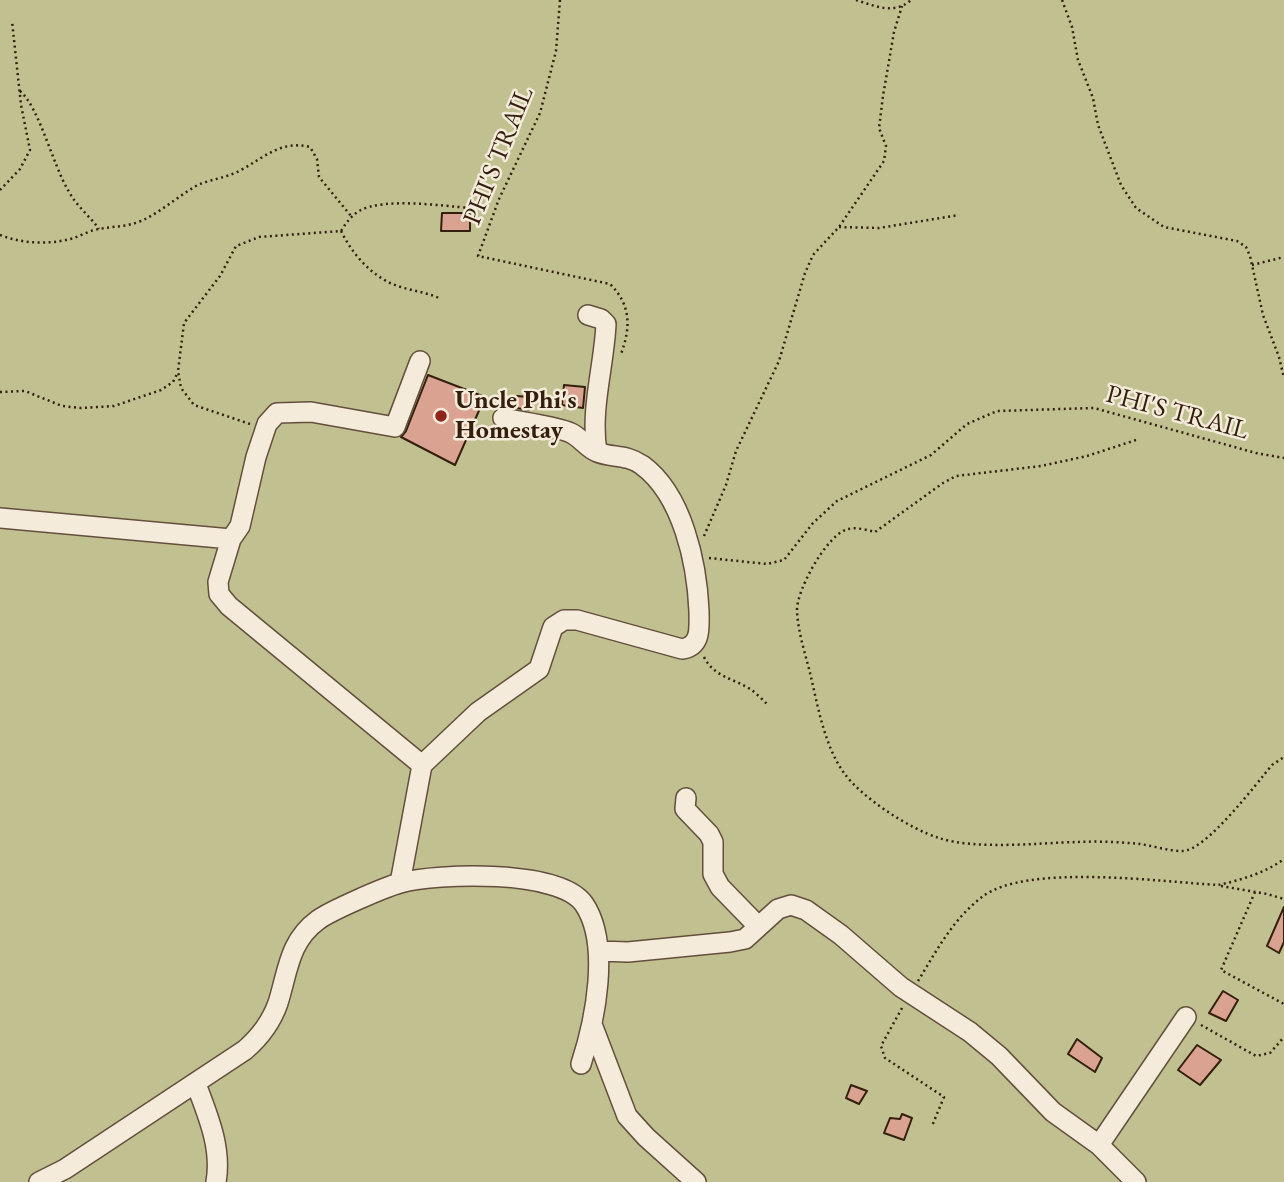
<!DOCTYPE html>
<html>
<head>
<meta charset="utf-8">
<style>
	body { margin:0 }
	canvas { display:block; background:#efe0c8 }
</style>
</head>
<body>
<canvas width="1284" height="1182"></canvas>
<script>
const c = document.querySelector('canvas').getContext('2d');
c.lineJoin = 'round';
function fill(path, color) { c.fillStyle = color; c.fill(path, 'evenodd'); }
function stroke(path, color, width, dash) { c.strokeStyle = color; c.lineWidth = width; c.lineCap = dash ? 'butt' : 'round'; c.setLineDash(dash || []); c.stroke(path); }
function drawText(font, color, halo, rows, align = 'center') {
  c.font = font + ' "EB Garamond",serif'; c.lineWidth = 5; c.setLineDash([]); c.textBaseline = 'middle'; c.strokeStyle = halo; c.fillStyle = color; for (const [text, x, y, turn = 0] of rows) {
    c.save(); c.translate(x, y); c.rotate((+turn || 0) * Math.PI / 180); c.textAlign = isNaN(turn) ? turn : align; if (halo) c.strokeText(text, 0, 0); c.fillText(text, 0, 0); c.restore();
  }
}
const green = new Path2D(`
	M0 0H1284V1182H0Z`);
const building = new Path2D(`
	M442 213H470V231H441Z
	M428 375 485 397 455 465 401 437 406 431Z
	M564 385 585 387 583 408 562 405Z
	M517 396 529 397V410L516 408Z
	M1284 907V942L1279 953 1267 946Z
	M1223 991 1238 1000 1226 1021 1209 1013Z
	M1077 1039 1102 1058 1095 1072 1068 1054Z
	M1197 1045 1221 1060 1200 1085 1178 1070Z
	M851 1085 867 1091 859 1104 846 1098Z
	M902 1114 912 1118 904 1140 884 1133 890 1118 900 1119Z`);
const path = new Path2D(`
	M560 0 556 51 540 113 499 199 478 256 610 284C631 305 631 327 621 354
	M856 0C875 6 894 15 911 0
	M1062 0 1072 27 1078 60 1093 98 1098 125 1121 185 1136 208 1164 227 1237 241 1246 247 1250 256 1263 315 1279 357 1284 378
	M20 91C39 107 53 165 68 190 76 206 89 215 99 229
	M0 190 20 169 30 150 21 105 12 21
	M839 227 879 228 959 215
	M341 231C352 253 368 272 390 283 405 290 423 291 439 298
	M0 235C24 244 49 245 74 238 82 235 91 230 99 229 114 226 127 227 141 221 161 212 177 197 196 186 210 179 227 178 241 170 265 157 281 140 310 147L317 159 319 177 351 216
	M1252 265 1284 257
	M0 392 25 391 62 406 81 408 114 406 161 390 173 382 178 372
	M250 424 194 405 181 388 178 371 184 323 220 276 236 246 259 237 341 231C346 223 351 216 359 211 384 197 442 206 470 208
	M1136 440 1087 456 1041 466 956 476 943 483 875 532C867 530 857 527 848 529 827 534 796 591 797 611 798 632 805 653 810 673 818 706 824 745 844 773 862 798 910 829 939 838 976 850 1038 843 1077 842 1098 841 1120 842 1140 844 1154 846 1168 851 1182 851 1205 852 1256 784 1272 765L1284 757
	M704 536 726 485 736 451 779 361 805 273 813 255 839 227 884 161 886 146 879 128 883 96 894 32 902 6
	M709 558 767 564 784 560 813 523 837 501 931 455 967 424 997 411 1094 408 1256 453 1284 458
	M704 657C714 677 733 678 750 689 756 693 762 699 767 704
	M1221 886 1267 894 1284 899
	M1255 892 1221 970 1284 1004
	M918 981C937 950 953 919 982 897 1025 863 1163 882 1218 885 1241 880 1265 873 1284 859
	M902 1008 881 1046 885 1058 944 1097 932 1126
	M1201 1025 1256 1056 1270 1053 1284 1037`);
const minor = new Path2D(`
	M588 315 601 319 606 324C604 367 590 409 597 452
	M0 518 231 539
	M422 765 478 712 539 669 553 627 564 620H577L682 649C702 646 699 627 699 611 697 564 683 495 642 465 626 454 612 458 597 452 587 448 580 437 571 433 556 426 521 422 503 418
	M686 798 685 809 709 834 713 842V874L720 887 758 926
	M400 883 422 765 229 606 219 594 218 582 231 539 240 526 256 457 267 424 277 413 311 412 395 427 420 361
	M599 951 628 952 730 942 745 939 778 909 791 905 806 910 841 935 901 987 970 1032 999 1056 1053 1112 1099 1145 1136 1182
	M593 1027 627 1116 646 1137 696 1182
	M196 1084C208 1116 222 1148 216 1182
	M1099 1145 1186 1017
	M39 1182 65 1169 245 1050C260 1037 271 1023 278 1003 288 971 289 941 318 920 330 911 385 887 400 883 438 873 560 869 584 904 611 944 595 1021 581 1064`);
const markers = [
	[441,416,7,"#8f2418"]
];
const streetNames = [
	["PHI'S TRAIL",499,156,-68],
	["PHI'S TRAIL",1177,413,15]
];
const poiNames = [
	["Uncle Phi's",455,401],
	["Homestay",455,431]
];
fill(green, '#c1c090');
fill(building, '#daa290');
stroke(building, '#341f0d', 2);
stroke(minor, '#634f3c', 22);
stroke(path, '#341f0d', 2.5, [2, 3.5]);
stroke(minor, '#f5ebdb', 19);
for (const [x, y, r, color] of markers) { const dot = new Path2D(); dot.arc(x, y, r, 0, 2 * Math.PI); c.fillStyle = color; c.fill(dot); stroke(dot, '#f5ebdb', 2.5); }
drawText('26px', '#341f0d', '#f5ebdb', streetNames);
drawText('bold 26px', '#341f0d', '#f5ebdb', poiNames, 'left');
</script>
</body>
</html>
